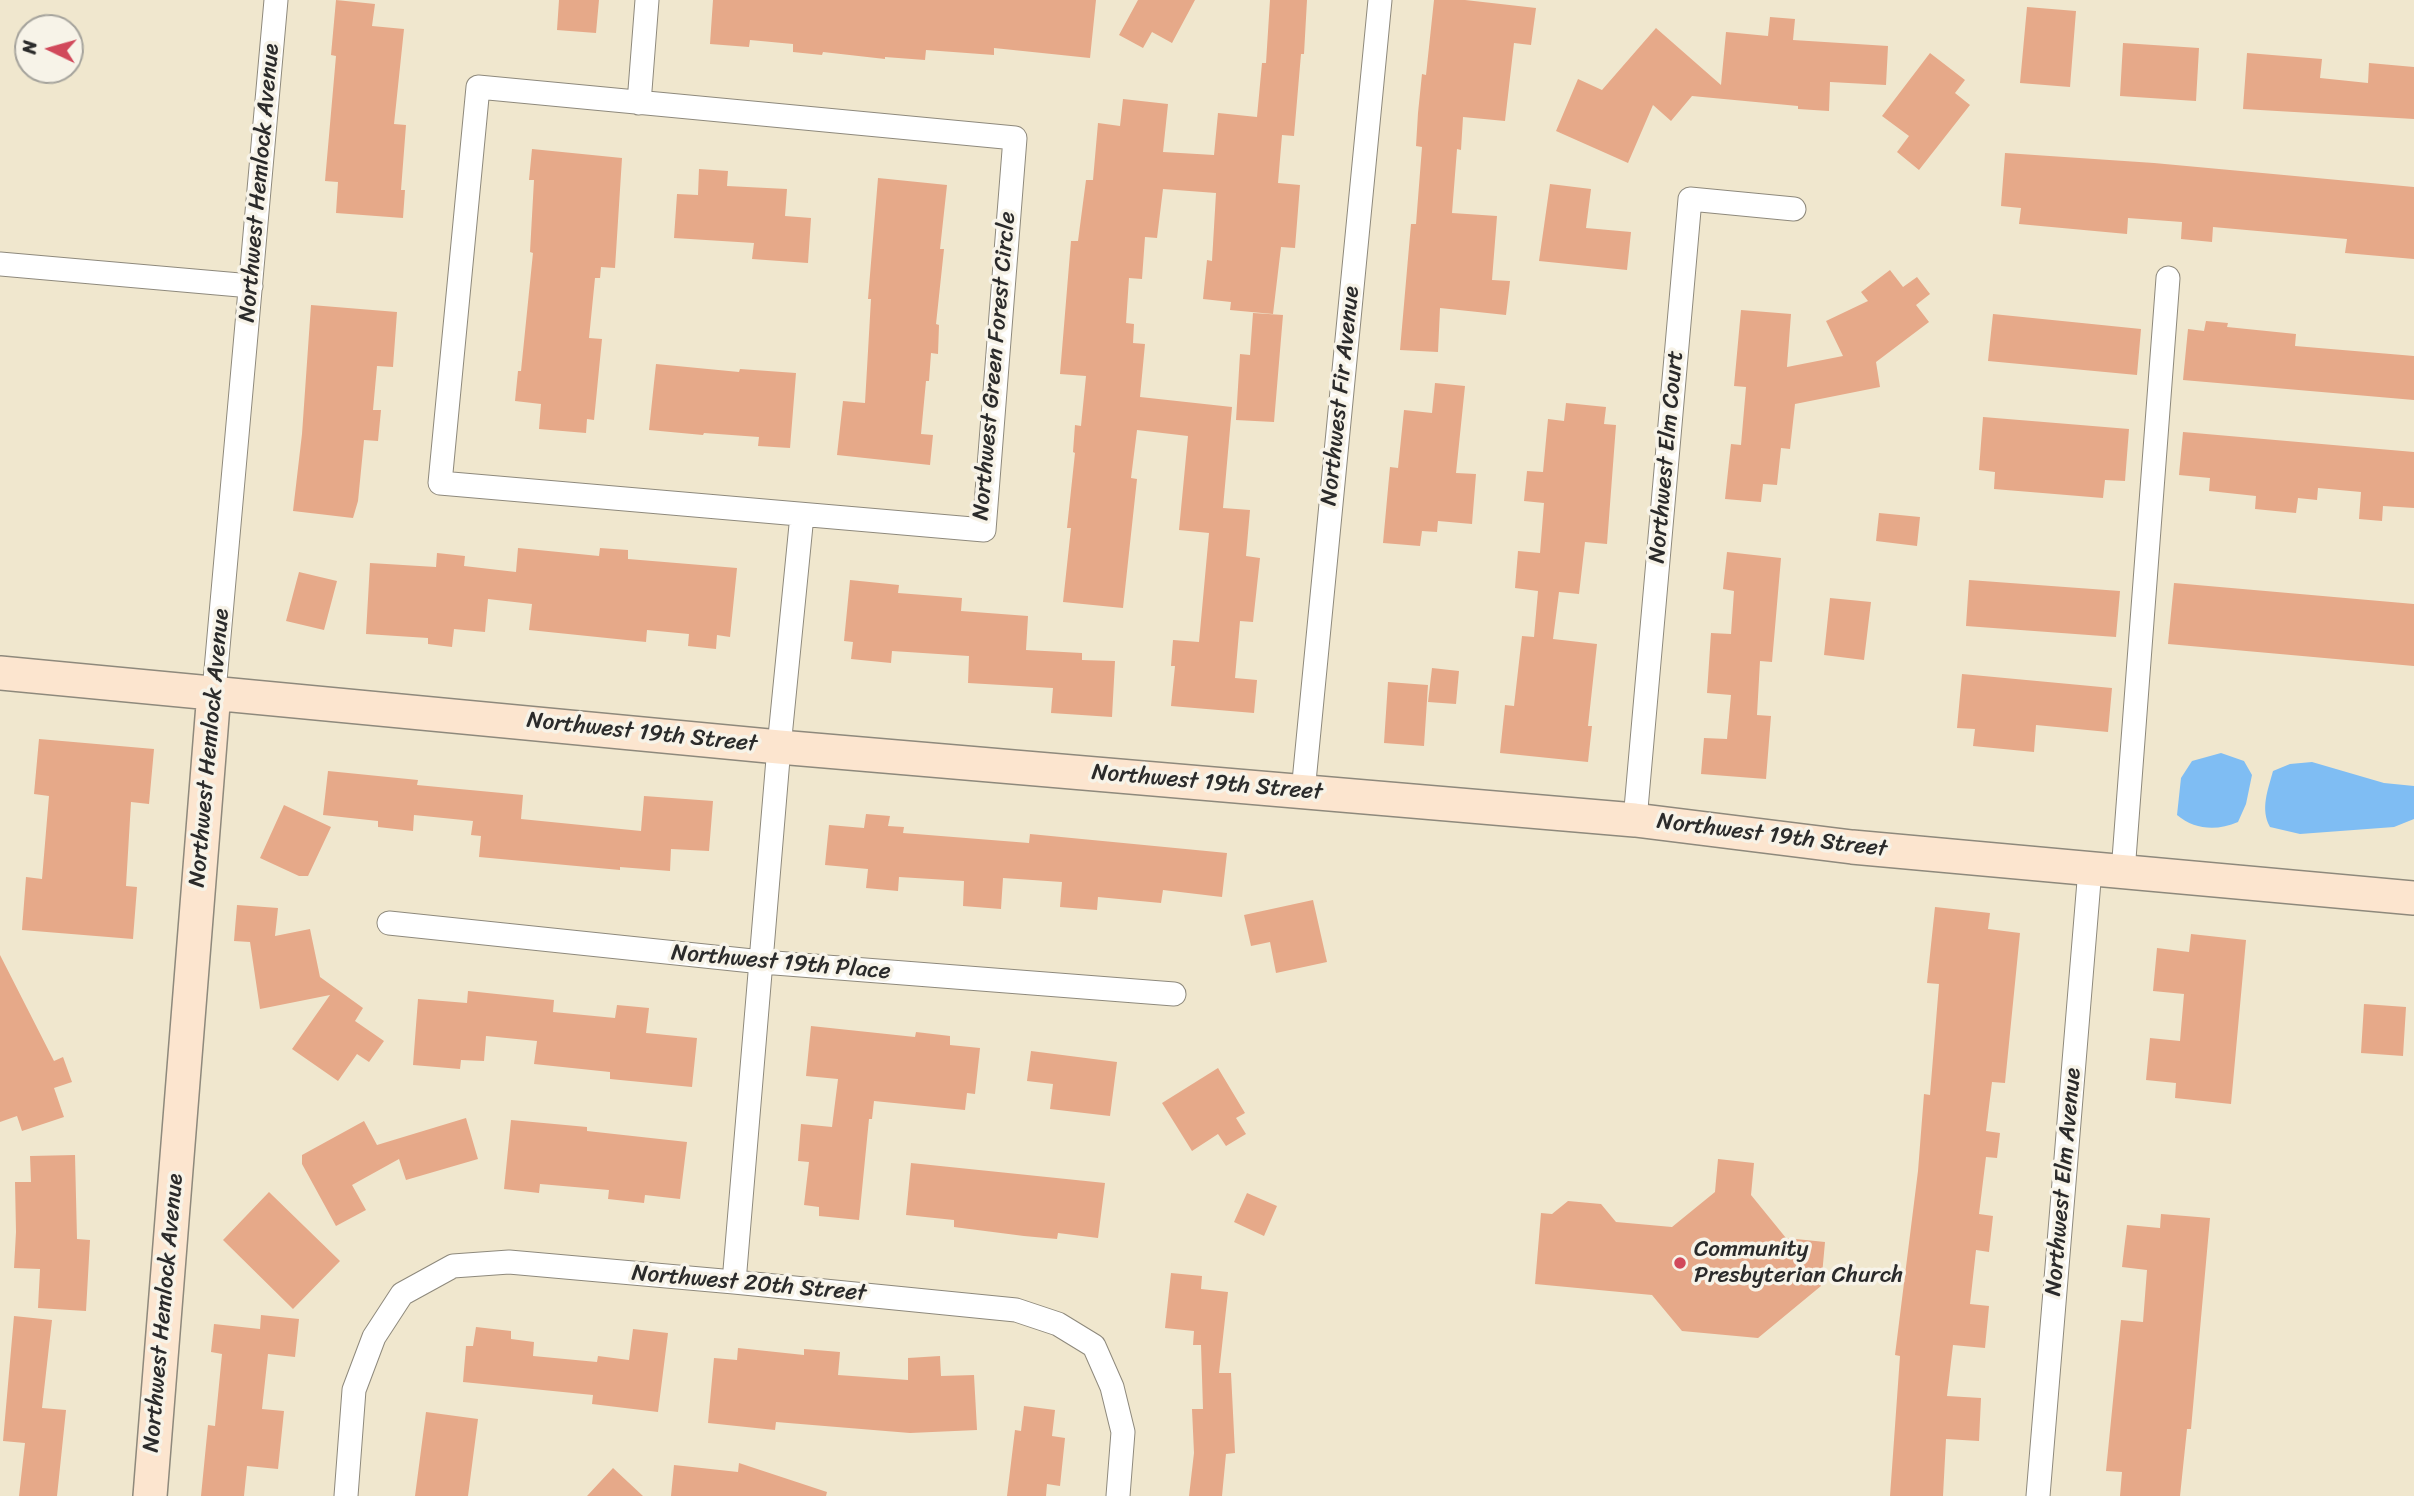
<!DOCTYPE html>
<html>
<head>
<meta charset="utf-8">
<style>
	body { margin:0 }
	#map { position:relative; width:2414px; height:1496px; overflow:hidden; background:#f0e7ce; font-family:Sriracha,sans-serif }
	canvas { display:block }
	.north { position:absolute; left:14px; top:14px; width:70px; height:70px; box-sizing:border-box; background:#f7f3e8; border:2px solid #a5a39c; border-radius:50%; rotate:275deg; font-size:19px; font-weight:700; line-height:28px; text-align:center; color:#2b2b2b }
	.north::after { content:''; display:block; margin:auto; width:24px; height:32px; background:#d1495b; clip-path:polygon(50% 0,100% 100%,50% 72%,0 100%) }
</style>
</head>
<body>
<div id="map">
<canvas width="2414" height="1496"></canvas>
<div class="north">N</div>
</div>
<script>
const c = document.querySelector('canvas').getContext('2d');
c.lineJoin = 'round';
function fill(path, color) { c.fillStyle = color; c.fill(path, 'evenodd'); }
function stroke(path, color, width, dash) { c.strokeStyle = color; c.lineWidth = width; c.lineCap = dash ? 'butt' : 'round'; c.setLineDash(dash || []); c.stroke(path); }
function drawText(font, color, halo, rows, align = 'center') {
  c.font = font + ' Sriracha,sans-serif'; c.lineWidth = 7; c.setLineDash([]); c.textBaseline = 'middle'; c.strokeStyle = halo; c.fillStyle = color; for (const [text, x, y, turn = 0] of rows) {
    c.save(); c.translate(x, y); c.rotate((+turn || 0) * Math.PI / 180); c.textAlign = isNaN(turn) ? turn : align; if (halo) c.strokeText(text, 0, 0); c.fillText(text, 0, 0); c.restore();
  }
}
const water = new Path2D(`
	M2221 753 2244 761 2252 775 2246 804 2238 822C2217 831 2195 830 2177 815L2181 778 2192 761Z
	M2312 762 2384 783 2414 786V819L2394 827 2300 834 2270 827C2260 809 2268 790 2273 771L2290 764Z`);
const building = new Path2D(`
	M336 0 375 4 372 26 404 29 394 124 406 125 401 190H405L403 218 336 213 338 182 325 181 336 56 331 55Z
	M559 0H599L596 33 557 30Z
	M713 0H1096L1090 58 994 48V55L926 50 925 60 885 57V59L823 52 822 55 793 52V44L750 40 749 47 710 44Z
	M1138 0H1195L1172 43 1152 32 1143 48 1119 35Z
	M1270 0H1307L1304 54H1301L1294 136 1282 135 1278 183 1300 185 1295 248 1281 247 1273 314 1230 310 1231 302 1203 299 1207 260 1212 261 1216 193 1163 189 1157 238 1145 237 1142 279 1129 278 1126 323 1134 324 1133 343 1145 344 1140 397 1232 407 1223 508 1250 510 1246 556 1260 558 1253 622 1240 621 1235 678 1257 680 1254 713 1171 706 1175 666H1171L1173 640 1199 642 1209 533 1179 530 1188 436 1137 430 1131 478 1137 479 1123 608 1063 602 1071 528H1067L1075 453 1073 452 1075 425 1081 426 1086 376 1060 374 1071 241H1078L1086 180H1093L1098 123 1120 126 1123 99 1168 104 1163 152 1214 155 1218 113 1257 117 1262 63H1266Z
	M1434 0H1465L1536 8 1531 45 1514 43 1505 121 1463 117 1461 150 1457 149 1452 213 1497 216 1492 280 1510 281 1506 315 1440 308 1438 352 1400 350 1411 224H1416L1422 147 1416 146 1418 113 1422 74 1426 75Z
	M2027 7 2076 11 2070 87 2020 83Z
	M1770 17 1795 19 1793 40 1888 46 1886 85 1830 82 1829 111 1798 109V106L1692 96 1671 121 1653 105 1628 163 1556 131 1578 79 1602 90 1656 28 1721 85 1726 32 1768 36Z
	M2123 43 2199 48 2196 101 2120 96Z
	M1930 53 1965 80 1955 93 1970 105 1919 170 1897 152 1909 136 1882 116Z
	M2247 53 2322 59 2320 78 2368 83 2369 63 2414 67V119L2243 109Z
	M532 149 622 158 615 268 601 267 600 278H595L589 338 602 339 594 420 587 419 586 433 539 429 541 404 515 401 518 371H521L533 253 530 252 534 180H529Z
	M2005 153 2154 163 2414 187V259L2345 253 2347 239 2213 227 2212 242 2181 239 2182 222 2128 218 2127 234 2019 224 2021 208 2001 206Z
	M699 169 728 171 727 186 787 189 785 216 811 218 808 263 752 259 754 243 674 238 677 194 698 195Z
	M878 178 947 185 940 249H944L936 324 939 325 938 354 931 353 929 381H926L921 434 933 435 930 465 837 455 843 401 865 403 871 299H868Z
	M1550 184 1591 189 1586 228 1631 232 1627 270 1539 261Z
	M1890 270 1903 287 1917 277 1930 294 1916 305 1929 322 1876 362 1880 387 1795 404 1790 449 1781 448 1777 485 1763 484 1761 502 1725 499 1731 444 1741 445 1746 387 1734 386 1741 310 1791 314 1787 367 1843 356 1826 321 1868 301 1861 292Z
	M311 305 397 312 393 367 377 366 373 410H381L378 441 364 440 358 501 353 518 293 511 302 434Z
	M1253 313 1283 315 1274 422 1236 420 1240 354 1250 355Z
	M1993 314 2141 329 2137 375 1988 361Z
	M2206 321 2228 323 2227 327 2296 334 2295 346 2414 356V400L2183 380 2188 329 2204 331Z
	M656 364 739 372 740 369 796 373 790 448 758 446 759 437 704 433 703 435 649 430Z
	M1435 383 1465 386 1456 473 1476 474 1472 524 1438 521 1437 532 1422 531 1420 546 1383 543 1390 467 1398 468 1404 410 1432 413Z
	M1566 403 1606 407 1604 424 1616 425 1607 544 1585 542 1579 594 1559 592 1553 639 1597 644 1588 726H1592L1588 762 1500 753 1505 705 1514 706 1522 636 1534 637 1538 591 1515 588 1518 551 1540 553 1544 503 1524 501 1527 471 1543 472 1548 419 1564 421Z
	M1983 417 2129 429 2125 481 2105 480 2103 498 1994 489 1995 472 1979 470Z
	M2183 432 2414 452V508L2383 506 2382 521 2359 519 2361 492 2318 488 2317 500 2298 498 2296 513 2255 509 2256 496 2209 491 2210 478 2179 475Z
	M1879 513 1920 517 1917 546 1876 541Z
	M518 548 599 556 600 548 628 550V559L737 568 730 637 717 635 716 649 688 646 689 634 647 630 646 642 529 630 532 604 488 599 485 632 454 629 452 647 428 644V638L366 634 370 563 436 567 437 553 465 556 464 566 516 572Z
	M1727 552 1781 558 1772 662 1760 661 1757 715 1771 716 1766 779 1701 774 1704 738 1727 739 1731 695 1707 693 1711 633 1731 634 1734 591 1723 589Z
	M299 572 337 581 324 630 286 621Z
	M850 580 899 585 898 593 962 598 961 611 1028 616 1026 650 1082 653V660L1115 661 1112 717 1051 713 1053 688 968 683 969 656 892 651 891 663 851 659 853 642 844 641Z
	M1969 580 2120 591 2116 637 1966 626Z
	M2174 583 2414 604V666L2168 644Z
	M1830 598 1871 602 1864 660 1824 655Z
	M1432 668 1459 671 1456 704 1428 702Z
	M1962 674 2112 688 2108 732 2036 725 2034 752 1973 746 1975 729 1957 728Z
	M1388 682 1428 685 1424 746 1384 743Z
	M39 739 154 749 149 804 131 802 126 886 137 887 133 939 22 930 26 877 42 879 49 796 34 794Z
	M328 771 418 780 417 785 523 795 521 819 641 831 644 796 713 801 709 851 671 849 670 871 620 867V870L479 857 481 836 471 835 473 821 414 815 413 831 378 827V821L323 815Z
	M284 805 331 827 308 876H299L260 858Z
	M866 814 890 816 888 826 904 827 903 833 1029 843 1030 834 1227 853 1222 897 1163 890 1161 903 1098 897 1097 910 1060 907 1062 882 1003 878 1001 909 963 906 964 881 899 877 898 891 866 888 868 869 825 865 829 825 864 828Z
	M1313 900 1327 962 1276 973 1270 942 1251 946 1244 915Z
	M237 905 278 908 275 936 310 929 320 977 363 1008 355 1021 384 1041 369 1062 357 1054 338 1081 292 1049 330 995 260 1009 250 942 234 941Z
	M1935 907 1990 913 1988 929 2020 933 2005 1083 1992 1082 1986 1131 2000 1133 1997 1158 1986 1157 1979 1214 1993 1216 1989 1252 1976 1250 1970 1304 1989 1306 1985 1348 1953 1345 1947 1396 1981 1398 1979 1441 1946 1439 1943 1496H1890L1900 1356 1895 1355 1918 1171 1924 1094 1930 1095 1939 984 1927 983Z
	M2191 934 2246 940 2231 1104 2175 1098 2176 1083 2146 1080 2150 1038 2180 1041 2184 994 2153 991 2157 948 2189 952Z
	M0 955 54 1061 63 1057 72 1082 54 1088 64 1117 22 1131 17 1116 0 1122Z
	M468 991 554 1000 553 1012 615 1018 617 1005 649 1008 646 1033 697 1038 692 1087 610 1079V1072L534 1064 537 1041 486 1036 484 1061 461 1060 460 1069 413 1065 418 999 467 1003Z
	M2364 1004 2406 1007 2403 1056 2361 1053Z
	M811 1026 915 1037 916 1032 950 1036V1045L980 1048 975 1094 967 1093 965 1110 874 1101 872 1119H869L859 1220 819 1216V1207L804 1205 809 1162 798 1161 801 1124 832 1127 838 1079 806 1076Z
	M1031 1051 1117 1062 1110 1116 1050 1109 1053 1084 1027 1081Z
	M1218 1068 1245 1113 1236 1118 1246 1134 1226 1146 1218 1134 1192 1151 1162 1103Z
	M466 1118 478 1159 406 1180 399 1159 352 1185 366 1210 336 1226 302 1164V1155L364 1121 377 1145Z
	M511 1120 587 1127V1131L687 1142 680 1199 645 1195 644 1203 608 1199 609 1190 540 1184 539 1193 504 1189Z
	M75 1155 77 1239 90 1240 86 1311 38 1308 40 1269 14 1268 16 1232 15 1182H31L30 1156Z
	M1718 1159 1754 1163 1751 1195 1786 1238 1825 1242 1821 1286 1758 1338 1682 1331 1652 1295 1535 1284 1541 1213 1552 1214 1568 1201 1601 1204 1616 1222 1672 1227 1715 1192Z
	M911 1163 1105 1183 1098 1238 1058 1233 1057 1239 1024 1236 954 1227V1220L906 1215Z
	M269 1192 340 1261 293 1309 223 1240Z
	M1247 1193 1277 1206 1264 1236 1234 1222Z
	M2161 1214 2210 1218 2191 1429H2187L2180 1496H2120L2122 1472 2106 1471 2121 1320 2143 1322 2147 1270 2122 1267 2127 1225 2160 1228Z
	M1171 1273 1202 1276 1201 1289 1228 1292 1219 1373H1231L1235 1453 1226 1454 1222 1496H1189L1194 1453 1192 1409H1203L1201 1345H1193L1194 1331 1165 1328Z
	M261 1315 299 1319 295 1357 268 1354 262 1409 284 1411 278 1469 247 1466 244 1496H201L208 1425 215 1426 222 1354 211 1352 214 1324 260 1329Z
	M14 1316 52 1320 42 1408 66 1410 57 1496H19L25 1443 3 1441Z
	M476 1327 511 1331V1339L534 1342 533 1356 597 1362 598 1356 629 1360 633 1329 668 1333 658 1412 592 1404 593 1395 463 1382 466 1346H473Z
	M738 1348 804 1355V1349L840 1352 838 1375 908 1380V1358L940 1356 941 1376 974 1375 977 1430 910 1433 776 1422 775 1430 708 1423 714 1358 737 1360Z
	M1024 1406 1055 1410 1052 1436 1065 1438 1060 1486 1047 1484 1046 1496H1007L1015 1430 1021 1431Z
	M426 1412 478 1419 468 1496H415Z
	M739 1463 827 1492 826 1496H671L674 1465 738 1472Z
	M613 1468 643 1496H587Z`);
const street = new Path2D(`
	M478 87 1015 138 984 530 440 483Z
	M639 103 647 0
	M0 264 251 286
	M214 692 276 0
	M1303 792 1380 0
	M1635 820 1690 199 1794 209
	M2123 872 2168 278
	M389 923 762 962 1174 994
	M734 1282 779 747 802 515
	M346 1496 354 1390 374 1337 402 1294 453 1266 509 1262 734 1282 1016 1310 1058 1324 1094 1346 1112 1387 1123 1432 1118 1496
	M2038 1496 2090 869`);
const secondary = new Path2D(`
	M0 673 779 747 1635 820 1852 847 2414 898
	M150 1496 214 692`);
const markers = [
	[1680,1263,7,"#d1495b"]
];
const streetNames = [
	["Northwest Hemlock Avenue",260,183,-85],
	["Northwest Green Forest Circle",995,366,-85],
	["Northwest Fir Avenue",1341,396,-84],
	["Northwest Elm Court",1667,457,-85],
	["Northwest 19th Street",642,733,6],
	["Northwest Hemlock Avenue",210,748,-85],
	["Northwest 19th Street",1207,783,5],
	["Northwest 19th Street",1772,836,7],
	["Northwest 19th Place",781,963,5],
	["Northwest Elm Avenue",2064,1182,-85],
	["Northwest 20th Street",749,1284,5],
	["Northwest Hemlock Avenue",164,1313,-85]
];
const poiNames = [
	["Community",1694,1250],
	["Presbyterian Church",1694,1276]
];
fill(water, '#7fbdf3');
fill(building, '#e6a989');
stroke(street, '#8e897c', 25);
stroke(secondary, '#8e897c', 36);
stroke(street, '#fff', 23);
stroke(secondary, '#fce5cf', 33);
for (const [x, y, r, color] of markers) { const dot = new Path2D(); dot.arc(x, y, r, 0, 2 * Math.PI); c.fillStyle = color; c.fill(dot); stroke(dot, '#f7f3e8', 2.5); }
drawText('23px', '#2b2b2b', '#f7f3e8', streetNames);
drawText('23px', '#2b2b2b', '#f7f3e8', poiNames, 'left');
</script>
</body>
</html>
